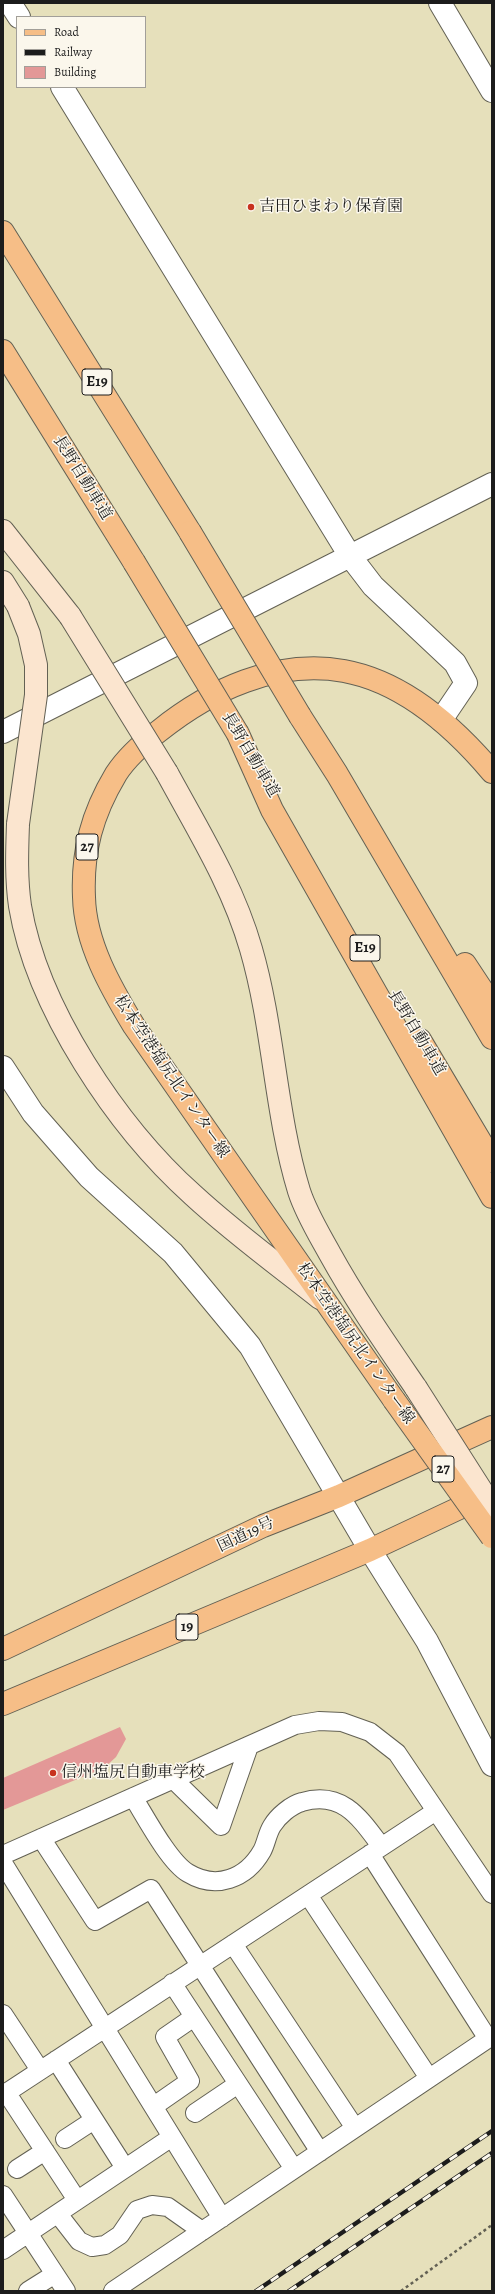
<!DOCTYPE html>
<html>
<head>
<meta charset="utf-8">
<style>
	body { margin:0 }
	#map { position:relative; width:495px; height:2294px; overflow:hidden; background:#e6e0bb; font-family:Alegreya,serif }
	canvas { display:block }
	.frame { position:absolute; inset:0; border:4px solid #1c1c1c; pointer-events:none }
	.legend { position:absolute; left:16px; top:16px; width:130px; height:72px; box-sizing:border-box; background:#fbf7ec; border:1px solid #a29f99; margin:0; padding:5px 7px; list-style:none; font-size:12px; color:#1c1c1c }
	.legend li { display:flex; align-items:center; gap:8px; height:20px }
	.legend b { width:20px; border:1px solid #a29f99 }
</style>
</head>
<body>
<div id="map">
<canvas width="495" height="2294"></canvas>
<div class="frame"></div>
<ul class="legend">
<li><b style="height:5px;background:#f6be87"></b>Road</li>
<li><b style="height:5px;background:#1c1c1c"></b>Railway</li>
<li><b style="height:11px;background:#e39897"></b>Building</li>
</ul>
</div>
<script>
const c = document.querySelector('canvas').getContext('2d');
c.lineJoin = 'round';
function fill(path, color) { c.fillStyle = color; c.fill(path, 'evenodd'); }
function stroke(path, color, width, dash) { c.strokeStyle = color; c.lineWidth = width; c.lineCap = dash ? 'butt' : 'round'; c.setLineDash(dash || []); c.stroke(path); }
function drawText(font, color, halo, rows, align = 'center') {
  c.font = font + ' Alegreya,"Noto Serif JP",serif'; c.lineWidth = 3; c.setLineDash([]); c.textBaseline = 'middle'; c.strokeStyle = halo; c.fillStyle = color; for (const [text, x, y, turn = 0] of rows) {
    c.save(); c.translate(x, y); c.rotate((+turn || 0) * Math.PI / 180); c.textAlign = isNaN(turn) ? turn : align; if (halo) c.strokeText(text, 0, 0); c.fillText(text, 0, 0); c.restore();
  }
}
const building = new Path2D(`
	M120 1727 126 1739 116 1757 104 1768 3 1810V1778Z`);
const path = new Path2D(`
	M401 2291 492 2225`);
const lane = new Path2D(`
	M173 1779 221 1826 249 1746
	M133 1797C145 1816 169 1862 188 1873 216 1890 246 1879 262 1851 266 1844 267 1834 272 1826 278 1816 291 1805 302 1802 342 1790 360 1818 381 1846
	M41 1838 95 1921 151 1889 320 2152
	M370 1854 488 2039
	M3 1855 295 1725 319 1721 342 1722 370 1732 397 1753 492 1894
	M3 1863 222 2218
	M308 1895 429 2078
	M233 1944 355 2128
	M172 1983 294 2169
	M3 2014 40 2070
	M56 2060 125 2168
	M6 2092 77 2200
	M3 2095 436 1811
	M154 2106 190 2081 165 2037 194 2017
	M195 2113 238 2084
	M65 2139 94 2120
	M17 2169 45 2151
	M3 2195 66 2291
	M58 2214 79 2241 92 2247 105 2245 120 2235 137 2210 152 2205 168 2207 202 2231
	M3 2250 172 2137
	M28 2291 55 2274
	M113 2291 492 2036`);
const street = new Path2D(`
	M10 3 19 17
	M440 3 492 91
	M441 720 466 683 455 663 373 586 350 556 492 484
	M3 732 350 556 62 87
	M3 1067 33 1113 89 1177 173 1253 250 1346 370 1550 427 1641 492 1765`);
const secondary = new Path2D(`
	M3 531 70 616
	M3 582 18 606
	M167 773C198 830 233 886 251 949 274 1028 275 1112 299 1191 306 1213 319 1234 330 1254 356 1301 386 1344 416 1388
	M18 824C17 852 16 878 20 906 37 1008 117 1127 193 1195 233 1232 277 1264 320 1298`);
const primary = new Path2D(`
	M394 1400 134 1026C111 988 85 943 84 897 82 851 92 814 116 774 127 757 143 743 159 731 210 690 276 659 344 671 404 682 454 727 492 772`);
const highway = new Path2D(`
	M3 232 190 532
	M3 351 134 562
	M300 716 337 774 492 1038
	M238 734 272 810 492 1197
	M465 964 492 1005
	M420 1040 492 1161
	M3 1649 263 1526 339 1496 492 1427
	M3 1704 370 1550 485 1496`);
const rail = new Path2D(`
	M256 2291 492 2131
	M289 2291 492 2153`);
const secondaryBridge = new Path2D(`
	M70 616 167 773
	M18 824 36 695V665L29 634 18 606
	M416 1388 492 1507`);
const primaryBridge = new Path2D(`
	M394 1400 492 1537`);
const highwayBridge = new Path2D(`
	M190 532 300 716
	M134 562 238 734`);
const markers = [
	[251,207,4,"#c8321e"],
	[53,1773,4,"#c8321e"]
];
const shields = [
	[97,382,30],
	[87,847,22],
	[365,948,30],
	[443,1469,22],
	[187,1627,22]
];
const shieldNames = [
	["E19",97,382],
	["27",87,847],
	["E19",365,948],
	["27",443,1469],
	["19",187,1627]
];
const poiNames = [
	["吉田ひまわり保育園",259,207],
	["信州塩尻自動車学校",61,1773]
];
const streetNames = [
	["長野自動車道",82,478,58],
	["長野自動車道",250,755,59],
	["長野自動車道",416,1033,59],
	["松本空港塩尻北インター線",171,1077,56],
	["松本空港塩尻北インター線",355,1344,55],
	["国道19号",246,1535,-25]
];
fill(building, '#e39897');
stroke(lane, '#636154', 20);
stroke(street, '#636154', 24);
stroke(secondary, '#636154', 24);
stroke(primary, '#636154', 24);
stroke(highway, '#636154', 24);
stroke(path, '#636154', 2.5, [3, 3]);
stroke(lane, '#fff', 18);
stroke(street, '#fff', 22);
stroke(secondary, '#fbe5cf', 22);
stroke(primary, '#f6be87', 22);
stroke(highway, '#f6be87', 22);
stroke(rail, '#1c1c1c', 4.5);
stroke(rail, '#fbf7ec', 3, [9]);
stroke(secondaryBridge, '#636154', 24, []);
stroke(primaryBridge, '#636154', 24, []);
stroke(highwayBridge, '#636154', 24, []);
stroke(secondaryBridge, '#fbe5cf', 22);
stroke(primaryBridge, '#f6be87', 22);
stroke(highwayBridge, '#f6be87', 22);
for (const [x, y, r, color] of markers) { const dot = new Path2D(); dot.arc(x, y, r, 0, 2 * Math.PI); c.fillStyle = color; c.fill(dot); stroke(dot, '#fbf7ec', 1.5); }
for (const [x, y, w] of shields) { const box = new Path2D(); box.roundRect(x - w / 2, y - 13, w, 26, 3); c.fillStyle = '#fbf7ec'; c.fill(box); stroke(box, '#1c1c1c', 1); }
drawText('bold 15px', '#1c1c1c', null, shieldNames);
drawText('16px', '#1c1c1c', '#fbf7ec', poiNames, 'left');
drawText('16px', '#1c1c1c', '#fbf7ec', streetNames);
</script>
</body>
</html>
